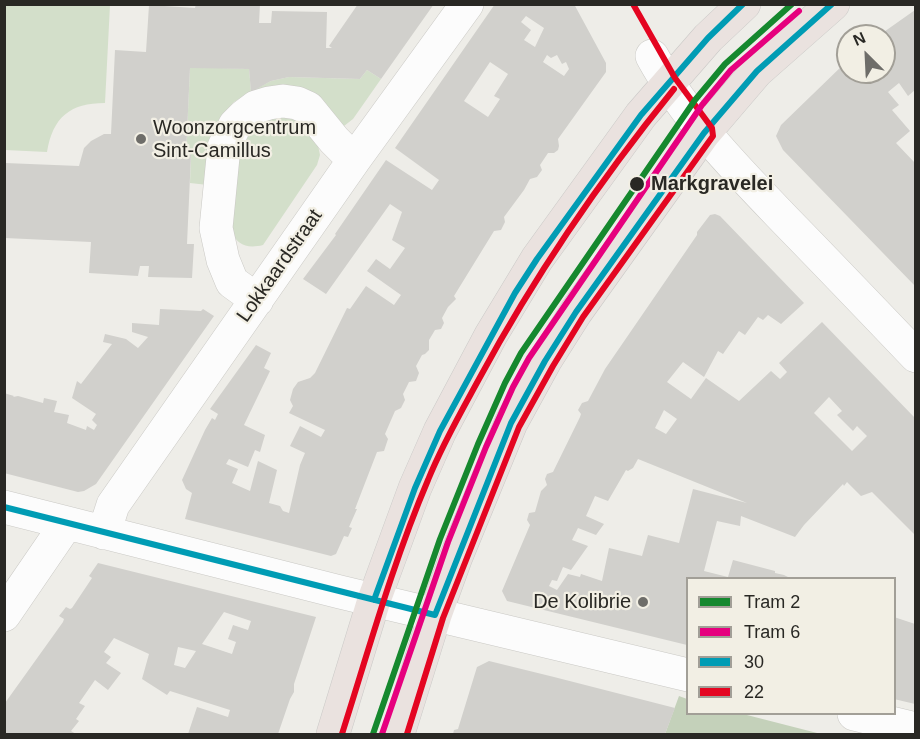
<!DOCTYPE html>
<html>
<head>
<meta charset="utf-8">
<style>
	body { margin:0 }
	#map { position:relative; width:920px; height:739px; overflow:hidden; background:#eeede8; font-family:Arial,sans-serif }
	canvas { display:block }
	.frame { position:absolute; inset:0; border:6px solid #292824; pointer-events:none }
	.legend { position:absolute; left:686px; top:577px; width:210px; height:138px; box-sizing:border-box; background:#f2efe4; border:2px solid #a29f97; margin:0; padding:8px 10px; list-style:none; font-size:18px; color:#292824 }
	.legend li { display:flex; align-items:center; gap:12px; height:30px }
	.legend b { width:30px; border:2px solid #a29f97 }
	.north { position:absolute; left:836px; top:24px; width:60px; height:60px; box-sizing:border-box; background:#f2efe4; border:2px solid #a29f97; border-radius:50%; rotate:336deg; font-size:16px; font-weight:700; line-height:24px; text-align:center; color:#292824 }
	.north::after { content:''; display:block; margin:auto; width:21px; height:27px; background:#6e6d69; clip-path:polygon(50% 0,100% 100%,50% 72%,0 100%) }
</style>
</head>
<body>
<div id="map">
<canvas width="920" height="739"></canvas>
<div class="frame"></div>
<ul class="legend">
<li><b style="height:8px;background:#15882e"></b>Tram 2</li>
<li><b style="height:8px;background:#e6007e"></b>Tram 6</li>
<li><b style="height:8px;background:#009cb4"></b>30</li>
<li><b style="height:8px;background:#e40521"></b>22</li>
</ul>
<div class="north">N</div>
</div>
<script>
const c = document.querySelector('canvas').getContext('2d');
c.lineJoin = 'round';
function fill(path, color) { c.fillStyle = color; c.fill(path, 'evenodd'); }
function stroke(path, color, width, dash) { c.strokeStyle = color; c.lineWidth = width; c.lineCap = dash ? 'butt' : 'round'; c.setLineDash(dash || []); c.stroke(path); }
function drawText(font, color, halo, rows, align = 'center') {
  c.font = font + ' Arial,sans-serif'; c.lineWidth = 4.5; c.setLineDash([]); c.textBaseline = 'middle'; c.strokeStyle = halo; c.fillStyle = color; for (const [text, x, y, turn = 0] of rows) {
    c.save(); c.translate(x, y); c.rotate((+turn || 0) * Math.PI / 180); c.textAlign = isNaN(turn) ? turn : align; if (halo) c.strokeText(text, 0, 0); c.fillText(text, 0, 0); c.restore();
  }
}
const green = new Path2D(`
	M5 4 110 5 105 103C70 103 53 117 47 152L5 150Z
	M194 67 249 69 251 91 271 81 289 77 360 79 367 70 381 79 353 119 344 126 251 92 234 102 226 111 208 185 190 183 191 155 186 154 190 68Z
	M292 113 318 145 320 155 317 165 263 245C247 249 237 245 230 230L234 147 250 122Z`);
const forest = new Path2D(`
	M679 696 687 699 688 714H743L821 734H665Z`);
const building = new Path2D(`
	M196 4H260L259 23H271L272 11 327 12 326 48H332L329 46 358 4H434L381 79 367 70 360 79 289 77 271 81 251 92 249 69 190 68 186 154 191 155 187 244H194L192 278 148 277 149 266H140L138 276 89 273 91 242 5 238V163L79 166 84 148 91 141 104 134H111L115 50 146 52 149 5 195 8Z
	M495 4H574L606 63V72L558 139 559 146 558 150 554 153H548L540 165 542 170 537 177 530 179 524 190 504 217 505 222 501 230 494 231 454 296 456 299 448 307 442 318 444 323 441 329 435 330 429 340V350L425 354 422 355 416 366 419 373 416 381 409 382 403 394 405 400 401 408 395 411 385 434 388 439 384 451 377 452 355 509H357L349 527 352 528 348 537 344 536 336 554 331 556 185 519 192 493 186 489 182 480 205 430 212 418 215 420 218 414 210 409 256 345 271 353 264 368 270 371 244 425 265 435 260 452 255 450 248 467 229 459 226 464 238 469 232 483 250 491 258 461 277 470 269 503 280 506 283 511 289 513 300 465 305 453 290 446 300 426 321 437 325 430 289 413 293 406 290 400 293 389 298 382 310 378 315 373 347 308 350 309 366 286 394 305 401 295 367 271 376 259 390 269 405 248 392 240 402 212 390 204 326 294 303 279 336 235 335 234 386 160 432 190 439 180 395 148ZM526 16 544 28 535 47 524 40 531 30 521 22ZM547 55 551 58 557 55 562 64 566 62 569 69 564 76 543 62ZM490 62 508 74 494 96 500 99 488 117 464 101Z
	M915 10V90L908 96 899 83 888 92 899 105 892 110 910 131 896 143 915 163V286L783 150 776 136 781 125 845 63 848 62V72H884V36H880L881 34Z
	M715 214 720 216 804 303 781 324 768 315 763 320 758 317 745 335 739 331 723 354 718 351 704 377 683 362 667 382 691 399 706 378 739 401 771 371 780 379 787 372 779 363 822 322 915 418V535L872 492 861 496 847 482 844 486 843 484 804 525 795 537 741 516 740 526 717 521 704 571 728 577 733 560 775 571V573L784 575 790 578H688L687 645 507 601 502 591 530 525 527 520 529 513 535 512 541 491 547 485 545 479 547 474 553 472 580 417 581 414 578 410 582 403 588 401 605 369 697 235V232L710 215ZM829 397 842 411 837 415 853 431 857 426 867 436 852 451 814 413ZM664 410 677 419 666 434 655 428ZM638 459 747 503 693 489 679 543 648 535 642 556 609 548 602 581 581 574 580 577 568 574 557 590 549 586 552 580 557 581 563 567 571 570 588 546 572 540 578 528 596 535 604 524 586 516 595 496 608 501 626 470 628 471 633 468Z
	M160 309 201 311 203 309 214 316 96 484 84 491 78 492 4 473V393L14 396 13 397 18 396 43 403 44 398 57 401 54 412 69 415 67 423 86 430 87 426 94 430 97 425 92 420 96 414 72 398 77 381 81 384 112 344 103 342 105 334 126 339 138 348 148 337 132 332V323L159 325Z
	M98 563 316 617 294 684V692L290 699 278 734H188L197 707 228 717 230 710 170 691 167 695 142 679 149 654 114 638 104 652 111 657 106 663 121 673 108 690 95 680 79 703 85 706 76 719 79 721 71 731 76 734H4L5 703 63 622 64 619 59 616 66 607 70 609 72 608 92 578 89 576ZM224 612 251 621 248 630 233 625 228 639 236 642 232 654 202 644ZM178 647 196 651 185 668 174 665Z
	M894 617 915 624V704L894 699Z
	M489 661 554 677 675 708 665 734H453L454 730 458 729 477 667Z`);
const minor = new Path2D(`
	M652 56C687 120 738 171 788 223 831 267 873 311 916 356
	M257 300 232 282 223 260 216 228 224 147 235 125 244 116 256 107 269 103 283 101 297 103 308 108 334 140 354 160
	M4 507 340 592 688 675
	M104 533 113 505 354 160 467 4
	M4 615 67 523
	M854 714 916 729`);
const major = new Path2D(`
	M333 734 374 600 415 488 440 431 491 335 537 259 641 115 708 38 744 4
	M398 734 435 615 456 557 511 423 545 361 576 312 704 133 757 71 833 4`);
const bus1 = new Path2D(`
	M4 507 435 615 511 423 545 361 576 312 704 133 757 71 832 4
	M374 600 415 488 440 431 515 293 537 259 641 115 708 38 743 4`);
const bus2 = new Path2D(`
	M342 734C369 649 393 562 428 480 442 445 461 412 479 379 535 275 600 180 674 89
	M407 734 443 618 519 427 553 366 583 317 713 136 712 128 675 78 633 4`);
const tram1 = new Path2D(`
	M373 734 440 539 478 444 505 383 521 353 695 100 725 64 792 4`);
const tram2 = new Path2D(`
	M382 734 448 542 486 447 513 387 529 358 702 105 731 70 799 11`);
const markers = [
	[141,139,6,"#6e6d69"],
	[637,184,8,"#292824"],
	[643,602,6,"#6e6d69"]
];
const poiNames = [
	["Woonzorgcentrum",153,128],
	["Sint-Camillus",153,151],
	["De Kolibrie",631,602,"right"]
];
const stopNames = [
	["Markgravelei",651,184]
];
const streetNames = [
	["Lokkaardstraat",280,266,-55]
];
fill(green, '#d3dfca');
fill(forest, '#c4d1ba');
fill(building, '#d1d0cc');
stroke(minor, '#cac9c5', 34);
stroke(major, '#cac9c7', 34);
stroke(minor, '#fcfcfc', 33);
stroke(major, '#eae2df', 33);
stroke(bus1, '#009cb4', 6);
stroke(bus2, '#e40521', 6);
stroke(tram1, '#15882e', 6);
stroke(tram2, '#e6007e', 6);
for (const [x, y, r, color] of markers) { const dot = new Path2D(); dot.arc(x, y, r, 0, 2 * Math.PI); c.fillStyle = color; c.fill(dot); stroke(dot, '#f2efe4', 2); }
drawText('20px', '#292824', '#f2efe4', poiNames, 'left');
drawText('bold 20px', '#292824', '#f2efe4', stopNames, 'left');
drawText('20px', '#292824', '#f2efe4', streetNames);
</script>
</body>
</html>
